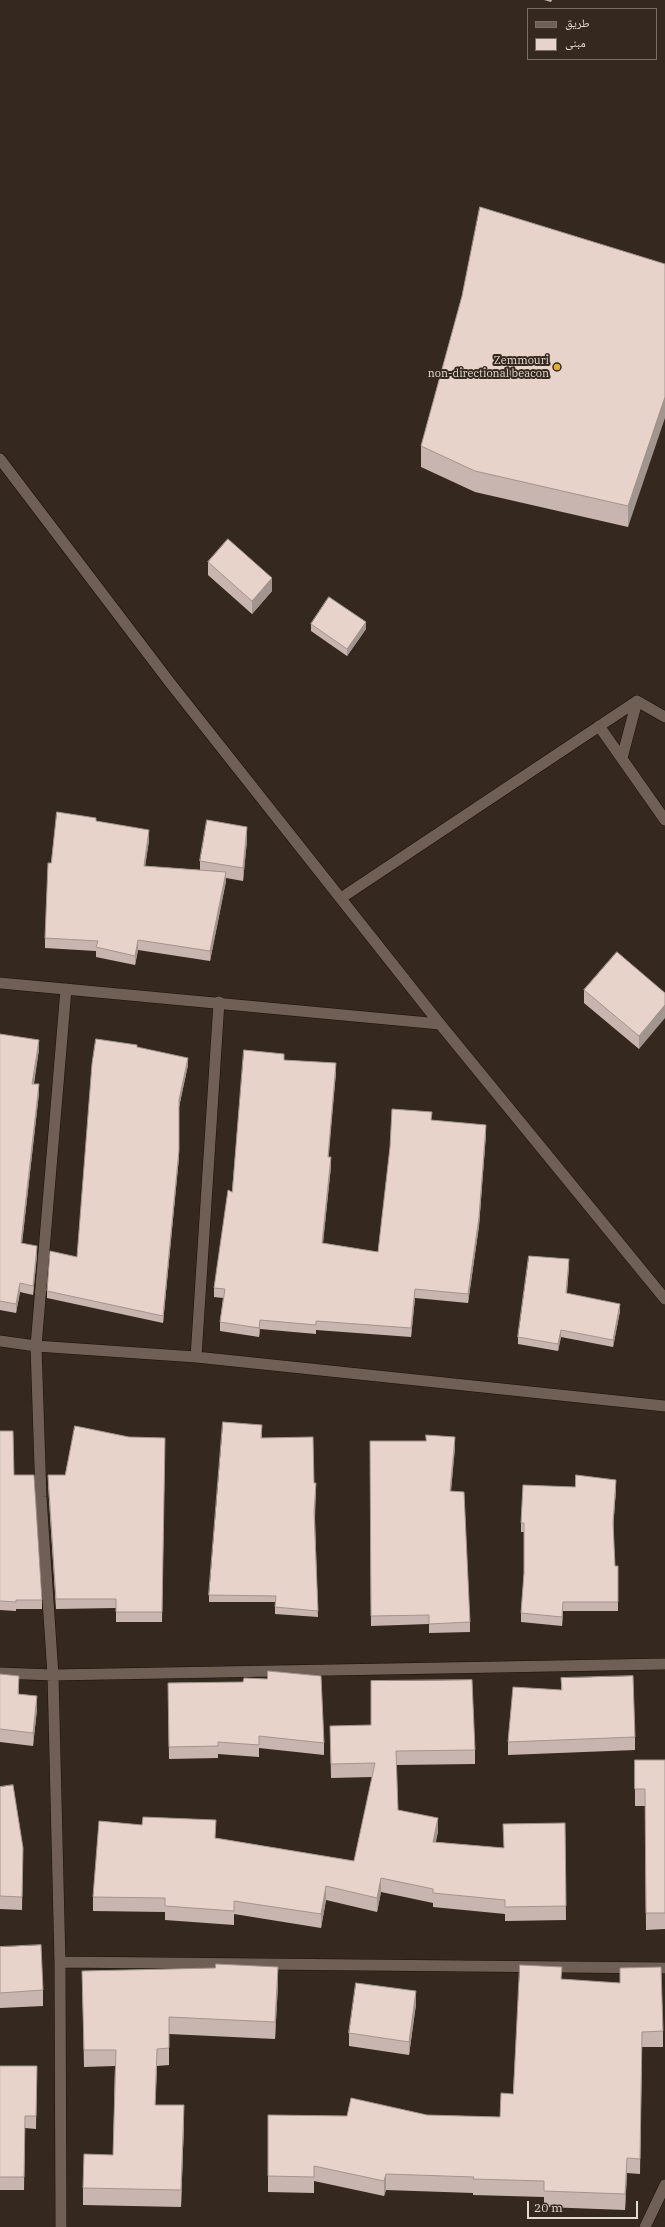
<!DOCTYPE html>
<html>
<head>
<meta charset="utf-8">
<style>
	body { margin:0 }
	#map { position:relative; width:665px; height:2227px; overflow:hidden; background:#35281e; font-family:"IBM Plex Serif","Noto Naskh Arabic",serif }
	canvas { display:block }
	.legend { position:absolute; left:527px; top:8px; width:130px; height:52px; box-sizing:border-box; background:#35281e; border:1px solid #7a6f66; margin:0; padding:5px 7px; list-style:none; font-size:12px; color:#e1d9d2 }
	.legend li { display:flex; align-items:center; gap:8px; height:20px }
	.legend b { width:20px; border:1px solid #7a6f66 }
	.scale { position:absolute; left:527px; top:2201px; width:111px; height:18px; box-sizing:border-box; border:2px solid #e1d9d2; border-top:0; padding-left:5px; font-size:12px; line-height:14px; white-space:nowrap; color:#e1d9d2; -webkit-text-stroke:3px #35281e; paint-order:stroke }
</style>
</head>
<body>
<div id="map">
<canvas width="665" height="2227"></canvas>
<ul class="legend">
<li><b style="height:5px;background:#6f5f54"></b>طريق</li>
<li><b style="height:11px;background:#e8d3cb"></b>مبنى</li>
</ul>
<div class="scale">20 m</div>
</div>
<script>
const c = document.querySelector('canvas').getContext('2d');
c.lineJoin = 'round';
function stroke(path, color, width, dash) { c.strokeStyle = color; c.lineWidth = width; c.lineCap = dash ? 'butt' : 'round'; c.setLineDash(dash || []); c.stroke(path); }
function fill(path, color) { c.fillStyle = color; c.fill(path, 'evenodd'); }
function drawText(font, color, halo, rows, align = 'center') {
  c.font = font + ' "IBM Plex Serif",serif'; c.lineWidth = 4; c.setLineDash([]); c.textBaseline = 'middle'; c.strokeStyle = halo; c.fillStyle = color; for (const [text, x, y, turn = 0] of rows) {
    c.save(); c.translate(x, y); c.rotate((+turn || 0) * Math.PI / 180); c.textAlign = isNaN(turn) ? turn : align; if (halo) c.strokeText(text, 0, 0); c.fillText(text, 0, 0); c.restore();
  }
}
const service = new Path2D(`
	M599 726 665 820
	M622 758 637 701
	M341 898 637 701 665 717`);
const minor = new Path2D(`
	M0 983 440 1024
	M0 1341 36 1346 196 1357 665 1406
	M196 1357 219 1002
	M0 1673 53 1675 665 1664
	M60 1962 665 1968
	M61 2227 60 1962 53 1675 41 1497 36 1346 66 989
	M645 2227 665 2185`);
const secondary = new Path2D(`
	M0 459 171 684 440 1024 665 1299`);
const wall = new Path2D(`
	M544 0H552L551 2Z
	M665 264 628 527 475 492 421 467V446Z
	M208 562 272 591 252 614 208 575Z
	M311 624 366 629 347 656 311 631Z
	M96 821 149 840 145 866 200 870V861L247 840 243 881 226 878V881L210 961 138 950 135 965 96 957V951L45 948V938L51 863Z
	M584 990 665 993 639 1049 584 1003Z
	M0 1034 39 1049 34 1084 39 1093 22 1243 37 1255 33 1295 20 1292 16 1313 0 1310Z
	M137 1048 188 1065 179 1107V1157L163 1323 47 1298V1291L77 1257Z
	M284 1060 336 1072 328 1157 331 1166 323 1243 378 1252 432 1120 486 1134 479 1226 468 1303 415 1298 411 1337 316 1330V1334L260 1329 259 1337 220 1331V1322L223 1298 214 1297V1288L232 1192Z
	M569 1266 567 1293 620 1311 613 1347 561 1337 558 1351 518 1344V1337Z
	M0 1431 14 1475 42 1600V1609H16V1611L0 1610Z
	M262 1432V1438L314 1483 316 1490 315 1517 318 1617 275 1614V1602H209V1595Z
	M129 1437 165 1438 162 1622H116V1608L56 1609 48 1484V1475H65Z
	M370 1441 455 1447 451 1491 470 1622V1632L429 1633V1624L371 1626Z
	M575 1487 616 1489 613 1528 615 1566H618V1611H563L562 1626 521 1622V1613L524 1574V1532H521V1523Z
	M0 1674 19 1689V1694L37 1709 33 1746 0 1742Z
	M561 1678 635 1737V1750L508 1755V1742L561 1690Z
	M243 1682 324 1743V1755L259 1748V1757L218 1754V1758L169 1759 168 1683Z
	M330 1726 475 1750V1764L396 1765 398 1810 438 1832 435 1842 504 1848 565 1823 566 1920 505 1921V1914L433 1907V1903L381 1892 377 1912 326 1900 321 1928 234 1914V1925L165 1920V1912L93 1911V1897L216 1838 354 1861 372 1777 331 1778Z
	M635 1760H665V1929L646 1930 645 1806H635Z
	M0 1787 23 1848 22 1910 0 1909Z
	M0 1947 43 1990V2006L0 2008Z
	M620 1968 663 2031V2047H642L640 2174 627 2173 625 2210 544 2207V2197L473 2195V2193L386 2190 384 2196 314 2181V2193L268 2192V2115L347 2116 427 2115 500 2117 513 2094 562 1980 620 1983Z
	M82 1971 278 1984 275 2039 169 2034V2065L157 2066 155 2105 184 2122 181 2207 83 2205V2188L113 2155 115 2066 84 2067Z
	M416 2004 409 2055 349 2046V2033Z
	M0 2066H37L36 2129 25 2128 24 2190H0Z`);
const shadedWall = new Path2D(`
	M665 397V418L628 527V506Z
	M272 578V591L252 614V601Z
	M366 622V629L347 656V649Z
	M247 827V840L243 881V868Z
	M149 830V840L144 875V866Z
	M226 872V881L210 961V951Z
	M138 940V950L135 965V956Z
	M665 1005V1018L639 1049V1036Z
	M39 1040V1049L32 1093V1084Z
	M188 1058V1065L179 1107V1100Z
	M336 1063V1072L328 1166V1157Z
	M39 1084V1093L21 1252V1243Z
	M486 1125V1134L479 1226 468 1303V1294Z
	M179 1150V1157L163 1323V1316Z
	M331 1157V1166L322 1252V1243Z
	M37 1246V1255L33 1295V1286Z
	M569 1259V1266L566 1300V1293Z
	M20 1283V1292L16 1313V1304Z
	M415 1289V1298L411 1337V1328Z
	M620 1304V1311L613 1347V1340Z
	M260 1320V1329L259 1337V1328Z
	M561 1330V1337L558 1351V1344Z
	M455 1437V1447L450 1500V1491Z
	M616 1480V1489L613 1531V1522Z
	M563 1602V1611L562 1626V1617Z
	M19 1676V1689L18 1707V1694Z
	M37 1696V1709L33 1746V1733Z
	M438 1818V1832L433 1856V1842Z
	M381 1878V1892L377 1912V1898Z
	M326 1886V1900L321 1928V1914Z
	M278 1967V1984L275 2039V2022Z
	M416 1991V2004L409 2055V2042Z
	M157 2049V2066L155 2121V2105Z
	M184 2105V2122L181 2207V2190Z
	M627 2158V2173L625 2210V2194Z
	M386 2174V2190L384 2196V2181Z`);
const building = new Path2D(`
	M480 207 665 264V397L628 506 475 471 421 446 462 296Z
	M228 539 272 578 252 601 208 562Z
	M329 597 366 622 347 649 311 624Z
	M57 812 96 818V821L149 830 144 866 226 872 210 951 138 940 135 956 96 947 98 941 45 938 48 863H51Z
	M207 820 247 827 243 868 200 861Z
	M617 952 665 993V1005L639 1036 584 990Z
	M0 1034 39 1040 32 1084H39L21 1243 37 1246 33 1286 20 1283 16 1304 0 1301Z
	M96 1039 137 1045V1047L188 1058 179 1100V1150L163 1316 47 1291 50 1251 77 1257 92 1064Z
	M244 1050 284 1054V1060L336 1063 328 1157H331L322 1243 378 1252 390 1147 392 1109 432 1112 431 1120 486 1125 479 1217 468 1294 415 1289 411 1328 316 1321V1325L260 1320 259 1328 220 1322 225 1289 214 1288 228 1190 232 1192Z
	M529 1256 569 1259 566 1293 620 1304 613 1340 561 1330 558 1344 518 1337Z
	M223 1422 262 1425 261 1438 313 1437 314 1483H316L314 1512 318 1611 275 1607 276 1596 209 1595Z
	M75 1426 129 1437 165 1438 162 1612H116V1599H56L48 1475H65Z
	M0 1431H13L14 1475H34L42 1600H16V1602L0 1601Z
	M426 1435 455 1437 450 1491 464 1492 470 1622 429 1624V1615L371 1616 370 1441H426Z
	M576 1475 616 1480 613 1522 615 1566H618V1602H563L562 1617 521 1613 524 1573V1523H521L523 1485 575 1487Z
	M268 1671 321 1676 324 1743 259 1736V1745L218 1742V1746L169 1747 168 1683 243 1682 244 1678 267 1679Z
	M0 1674 19 1676 18 1694 37 1696 33 1733 0 1729Z
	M633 1676 635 1737 508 1742 513 1687 562 1690 561 1678Z
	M472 1680 475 1750 396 1751 398 1810 438 1818 433 1842 504 1848 503 1824 565 1823 566 1906 505 1907V1900L433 1893V1889L381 1878 377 1898 326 1886 321 1914 234 1901V1911L165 1906V1898L93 1897 99 1821 142 1825 143 1817 216 1820 215 1838 354 1861 375 1763 331 1764 330 1726 371 1725V1681Z
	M635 1760H665V1913H646L645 1789H635Z
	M13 1785 23 1848 22 1897 0 1896V1787Z
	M41 1945 43 1990 0 1993V1947Z
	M216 1964 278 1967 275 2022 169 2017V2048L157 2049 155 2105H184L181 2190 83 2188 84 2154 113 2155 116 2050H84L82 1971 215 1968Z
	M520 1965 562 1967 561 1979 620 1983V1968L661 1967 663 2031 642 2032 640 2159 627 2158 625 2194 544 2191V2181L473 2179 474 2177 386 2174 384 2181 314 2166V2177L268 2176V2115L347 2116 351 2098 427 2115 500 2117 501 2093 513 2094Z
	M356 1983 416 1991 409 2042 349 2033Z
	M0 2066H37L36 2116H25L24 2177H0Z`);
const markers = [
	[557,367,4,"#dfb034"]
];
const poiNames = [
	["Zemmouri",549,361],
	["non-directional beacon",549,374]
];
stroke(service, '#1c1007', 12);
stroke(minor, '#1c1007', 12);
stroke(secondary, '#1c1007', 12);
stroke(service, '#6f5f54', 11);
stroke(minor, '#6f5f54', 11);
stroke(secondary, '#6f5f54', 11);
fill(wall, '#c8b5af');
fill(shadedWall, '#a2948e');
fill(building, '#e8d3cb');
stroke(building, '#a2948e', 1);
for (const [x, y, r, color] of markers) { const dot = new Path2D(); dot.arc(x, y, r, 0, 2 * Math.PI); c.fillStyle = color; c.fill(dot); stroke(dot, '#35281e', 1.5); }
drawText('11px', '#e1d9d2', '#35281e', poiNames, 'right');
</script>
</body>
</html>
